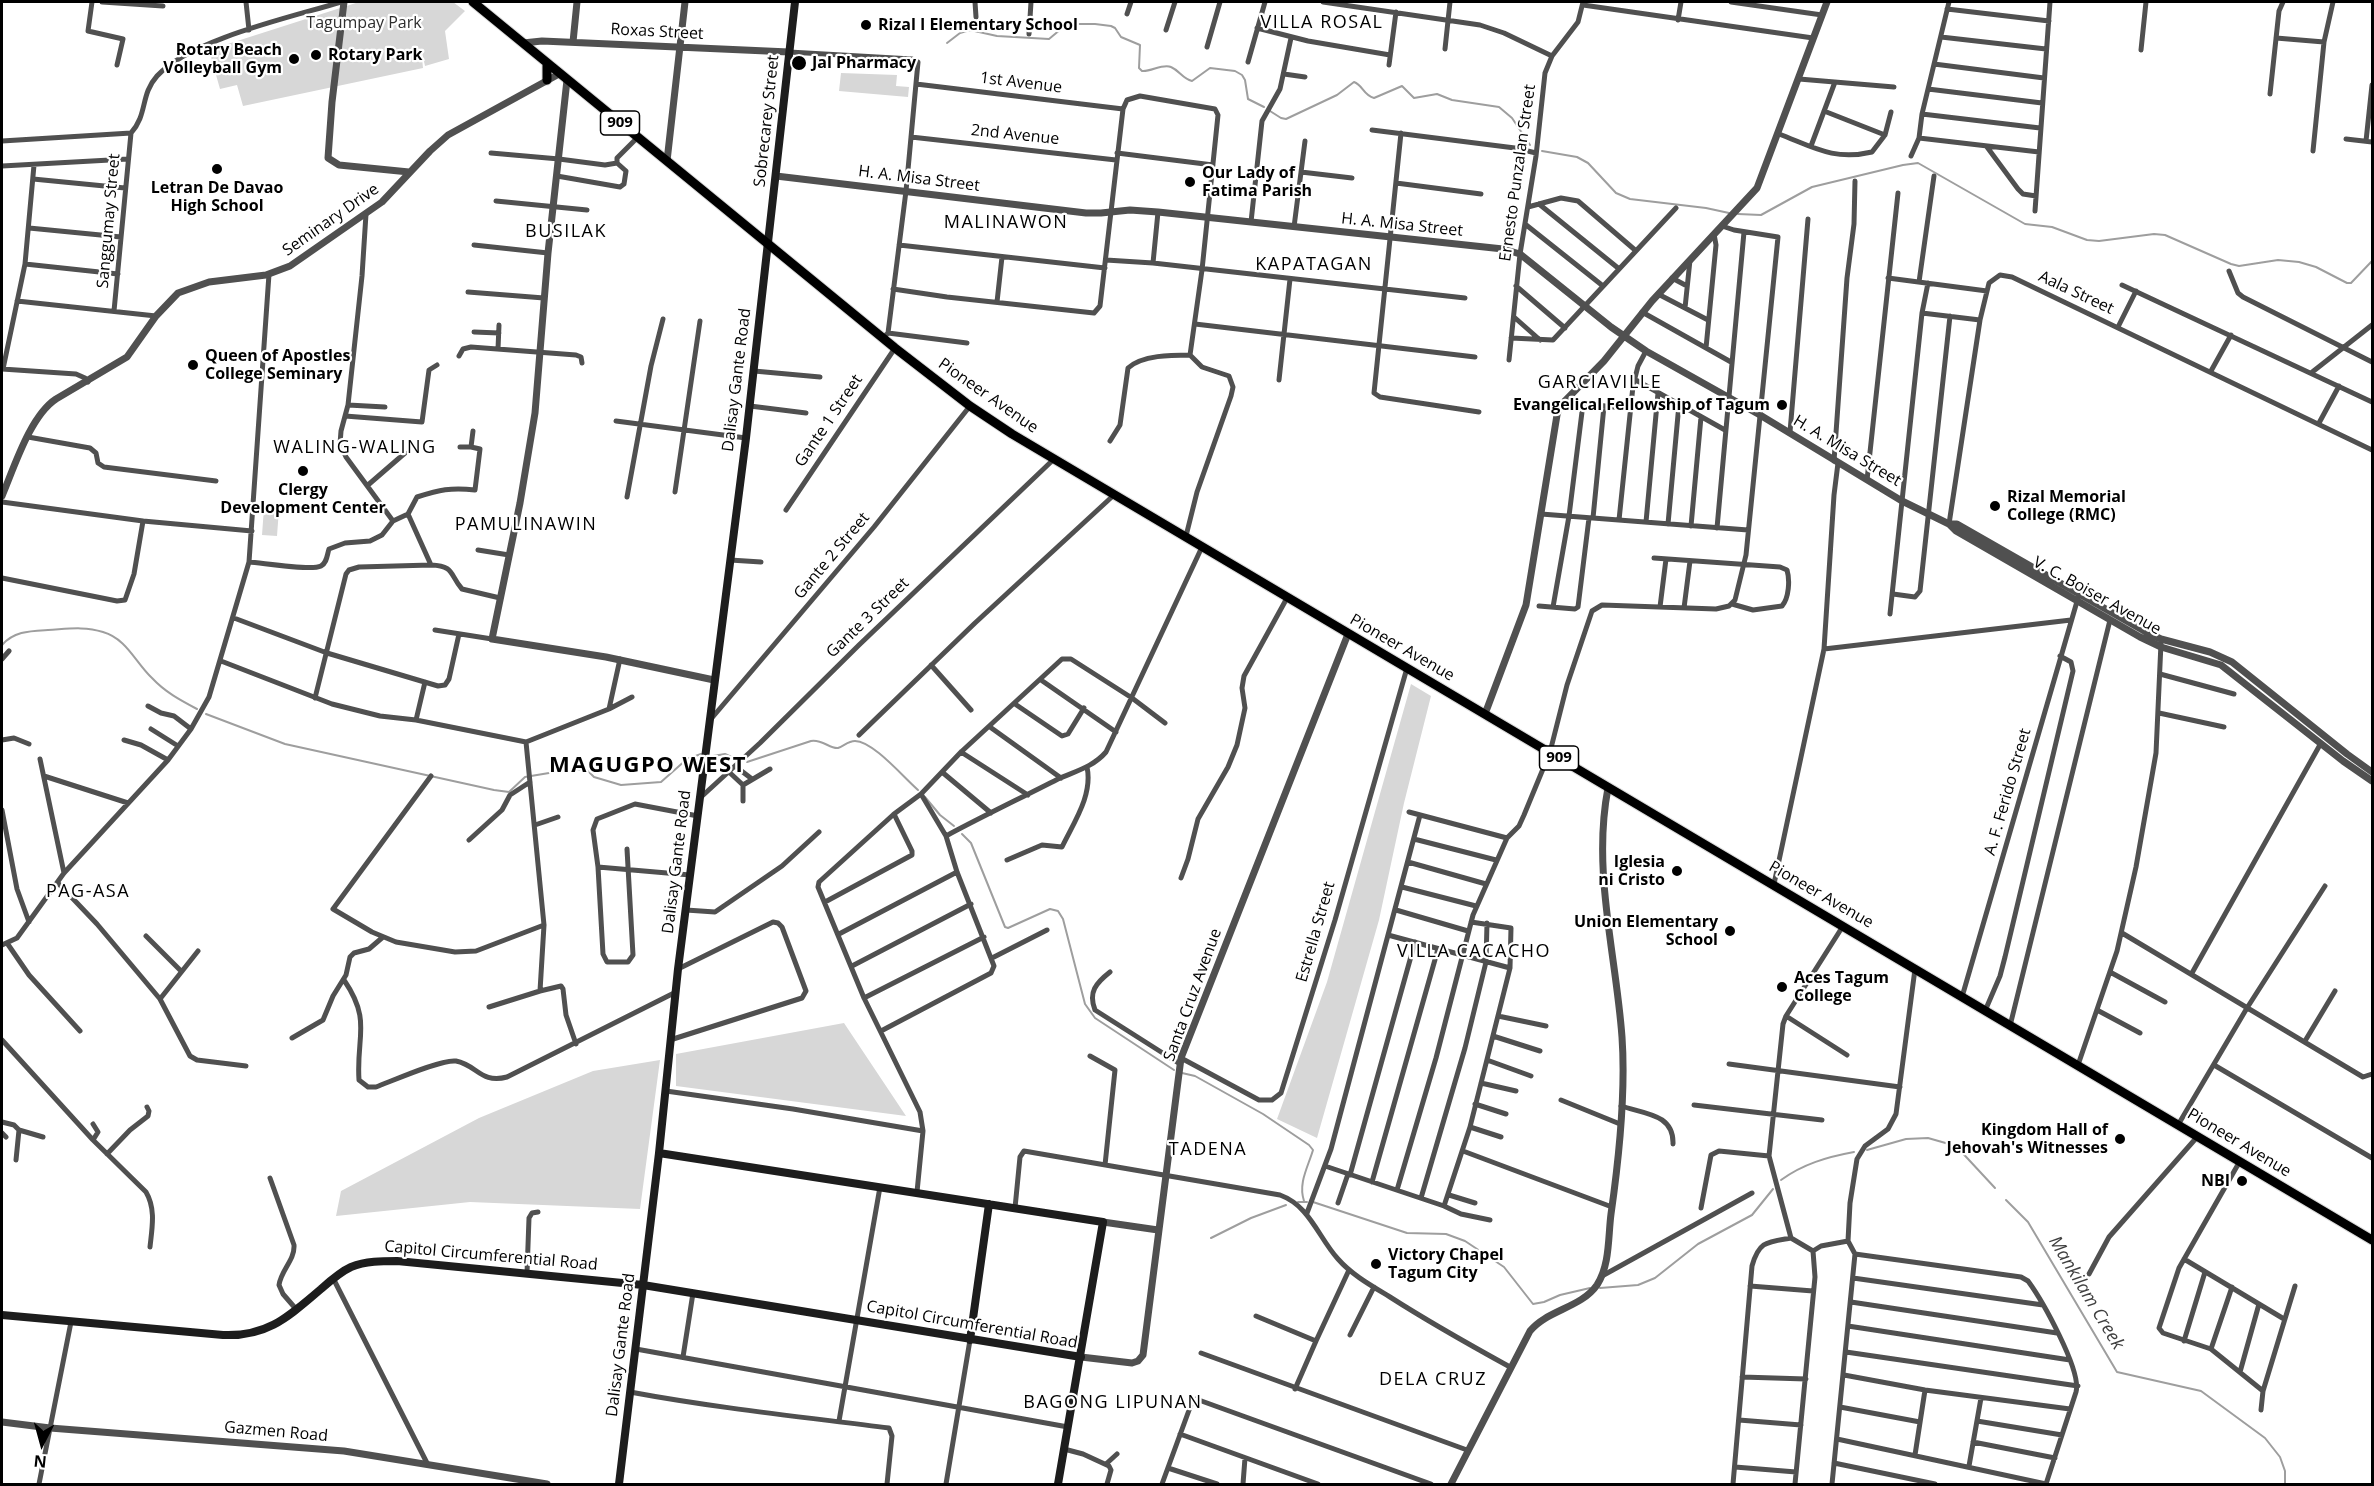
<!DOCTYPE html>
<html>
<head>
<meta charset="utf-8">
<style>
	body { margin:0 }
	#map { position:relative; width:2374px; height:1486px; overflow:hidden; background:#fff; font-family:"Open Sans",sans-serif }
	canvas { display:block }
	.frame { position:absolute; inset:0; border:3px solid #000; pointer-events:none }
	.north { position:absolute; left:12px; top:1414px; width:60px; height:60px; -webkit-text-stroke:4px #fff; paint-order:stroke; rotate:186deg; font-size:16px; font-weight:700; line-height:24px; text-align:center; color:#000 }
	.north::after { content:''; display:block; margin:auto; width:21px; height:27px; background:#000; clip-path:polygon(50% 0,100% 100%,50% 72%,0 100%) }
</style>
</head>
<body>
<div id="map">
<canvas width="2374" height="1486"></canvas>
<div class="frame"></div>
<div class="north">N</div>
</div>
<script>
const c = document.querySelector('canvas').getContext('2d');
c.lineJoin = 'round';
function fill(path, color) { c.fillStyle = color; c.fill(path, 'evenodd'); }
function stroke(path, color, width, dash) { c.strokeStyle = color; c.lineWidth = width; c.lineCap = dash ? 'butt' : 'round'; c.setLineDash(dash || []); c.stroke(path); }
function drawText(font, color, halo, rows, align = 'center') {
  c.font = font + ' "Open Sans",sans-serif'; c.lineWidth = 4.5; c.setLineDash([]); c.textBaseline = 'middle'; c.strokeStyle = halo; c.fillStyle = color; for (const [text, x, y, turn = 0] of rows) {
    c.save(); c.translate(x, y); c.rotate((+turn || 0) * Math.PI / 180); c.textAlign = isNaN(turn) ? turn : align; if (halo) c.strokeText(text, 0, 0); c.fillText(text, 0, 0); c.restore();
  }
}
const green = new Path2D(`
	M359 2H453L465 11 445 31 449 59 425 66 421 48 423 68 243 106 237 85 220 89 209 50Z
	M841 73 897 75 896 86 909 87 908 97 839 91Z
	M264 508 279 509 277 536 262 535Z
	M1411 684 1431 696 1404 803 1379 920 1317 1138 1277 1119 1327 982Z
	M844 1023 906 1116 676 1086V1054Z
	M660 1060 640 1209 470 1202 336 1216 341 1191 479 1118 593 1071Z`);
const stream = new Path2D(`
	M947 43 960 33 970 30 997 36 1049 39 1067 24H1095L1111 26 1115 28 1121 37 1140 45 1139 68 1142 71C1151 72 1163 63 1171 67 1180 71 1182 78 1192 81L1210 68 1235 71 1242 75 1245 80 1248 99 1264 107
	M1270 111 1281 118 1286 119 1337 95 1354 82C1363 85 1363 95 1374 98L1402 86 1414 98 1437 94 1452 100 1499 107 1512 118 1530 145
	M1542 151 1577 157 1588 163 1616 193 1630 199 1706 208 1729 213
	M1738 214 1761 215 1812 187 1903 165 1918 163 2025 224 2052 227 2087 240 2099 241 2154 234 2165 235 2231 264 2239 266 2278 260 2299 262 2316 267 2347 283H2351L2372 261
	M2 645C14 631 30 631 48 630 67 629 84 626 103 632 127 639 135 662 152 678 165 692 180 700 197 709
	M206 714 285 744 494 790 509 792 525 777 573 769 587 770 594 777 621 785 661 782 687 759 701 754
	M713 756 725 754 736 759
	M747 762 811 741C822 739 830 749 838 748 844 746 848 741 855 741 873 741 904 778 918 790
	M925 797 940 815 954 826
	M962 834 971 843 1005 927 1008 928 1050 909 1058 911 1063 919 1085 1004 1095 1018 1174 1070
	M1182 1073 1195 1076 1263 1114 1309 1145 1313 1150C1308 1167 1298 1183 1304 1201
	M1867 1150 1906 1139 1928 1138 1956 1146 1995 1188
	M1781 1180C1803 1164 1827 1157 1854 1152
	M2006 1200 2028 1222 2117 1372 2201 1391 2265 1438 2280 1457 2285 1471V1484
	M1298 1202H1307
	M1313 1202 1407 1233 1446 1234 1465 1241 1504 1267 1533 1304 1544 1302 1560 1295 1590 1288
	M1211 1238 1251 1218 1286 1205
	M1600 1288 1638 1285 1655 1278 1698 1244 1752 1215 1773 1189`);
const minor = new Path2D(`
	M92 2 88 31 123 39 117 65
	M102 2 163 6
	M246 2 249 30
	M975 2 976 17
	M1323 2 1480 25 1504 33 1552 56
	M1731 2 1822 15
	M1583 5 1813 38
	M1947 9 2049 21
	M1127 14 1131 2
	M1678 20 1681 2
	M1257 28 1308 41 1390 55
	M1166 30 1175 2
	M1029 34 1031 2
	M1941 37 2046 49
	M2276 38 2324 42
	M1207 47 1220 2
	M1445 49 1450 2
	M2141 50 2146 2
	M789 52 912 59 918 62 906 191 888 333 883 338
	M1248 62 1265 2
	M1934 64 2044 78
	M1389 65 1396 12
	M1284 74 1305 77
	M1799 79 1894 87
	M916 84 1123 109
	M1928 89 2042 103
	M2270 94 2279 11 2283 2
	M1824 111 1885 135
	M1922 114 2040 128
	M1372 130 1515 148 1536 153
	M1401 133 1374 393 1380 397 1479 412
	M1779 134C1813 147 1834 161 1872 152L1885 135 1891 112
	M911 137 1116 160
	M1919 138 2039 152
	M2346 139 2372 142
	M2 141 131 133C148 114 140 95 157 76 191 39 292 17 341 2
	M2366 141 2372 85
	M1811 146 1835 82
	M1987 147 2018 189 2023 194 2036 196
	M2313 151 2324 42 2333 2
	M491 153 559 159 605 165 617 163 626 171 624 184 620 187 557 176
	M1117 153 1213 165
	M1911 156 1919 138 1922 114 1949 2
	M617 163V158L637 138
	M2 166 128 159
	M1301 172 1352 178
	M33 179 125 188
	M1396 183 1481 194
	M496 201 587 210
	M1539 204 1618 268
	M1528 207 1561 198 1578 201 1635 250
	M2035 211 2050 2
	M366 214 362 276 348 405 341 431 340 444 346 457 393 521
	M1251 222 1262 121 1280 89 1291 38
	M1525 224 1603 286
	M1294 227 1305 141
	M29 228 121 237
	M474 245 548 253
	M899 245 1105 268
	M1106 260 1153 263 1465 298
	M1153 263 1158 212
	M25 264 118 274
	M2229 271 2238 293 2243 297 2372 362
	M1672 278 1687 286
	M1888 278 1987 291
	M1919 282 1934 176
	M2122 285 2372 402
	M1516 286 1565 328
	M893 289 947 297 1094 313 1100 306 1123 109 1127 100 1140 96 1215 109 1218 115 1202 270 1190 355 1202 367 1229 376 1233 387 1231 396 1197 492 1186 536
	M468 292 544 298
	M1658 294 1708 320
	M17 301 156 316
	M997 302 1002 257
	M1685 308 1690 260
	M114 311 131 133
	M1642 312 1731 362
	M1922 313 1980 320
	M1514 317 1540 340
	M1195 324 1475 357
	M2118 327 2136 291
	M474 332 499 333
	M888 333 967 343
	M1511 338 1553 340 1676 208
	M1706 348 1716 245 1714 234
	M498 349 499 325
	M459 356 463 349 471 347 576 355 581 357 582 363
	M1509 360 1520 254 1536 156 1545 73 1552 56 1578 22 1583 2
	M2 369 76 374 85 378 88 382
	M3 369 25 264 34 165
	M754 371 820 377
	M2211 371 2231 335
	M2311 373 2372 325
	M1634 379 1725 430
	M1279 380 1290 279
	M1564 401 1630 409
	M348 405 385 407
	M750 406 806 413
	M345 416 422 422 429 370 437 365
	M616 421 746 438
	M2319 423 2339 386
	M1790 432 1808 219
	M28 437 90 448 96 453 98 463 104 467 216 481
	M1110 441 1120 425 1128 368C1142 355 1172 355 1190 355
	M460 447H471
	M1834 461 1847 278 1854 224 1855 181
	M1867 480 1898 193
	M368 485 405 453
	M675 492 700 321
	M627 497 651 366 663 319
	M2 502 143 521 252 531
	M786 510 895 348
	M408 514 431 565C455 566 449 574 462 589L500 598
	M1541 514 1748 530
	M1593 518 1604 406
	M1619 520 1633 386 1638 366 1646 351
	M1646 522 1658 393
	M1668 524 1679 404
	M1949 524 1980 320 1989 283 2000 275 2012 277 2372 450
	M1691 526 1701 417
	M1717 528 1744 232
	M478 550 509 555
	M1654 558 1780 567 1787 570C1790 580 1789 598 1782 606L1753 610 1732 604
	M730 560 761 562
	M249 562C263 563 311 571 321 566 327 563 327 555 329 549L345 543 370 541 382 535 393 521 408 514 417 497C439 490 451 487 475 490L480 449 471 447 473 431
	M2 578 117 601 125 600 134 574 143 521
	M1893 594 1915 597 1920 591 1950 316
	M1539 606 1575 609 1578 607 1589 518
	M1553 607 1569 516 1583 404
	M1660 607 1666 559
	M1684 608 1690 561
	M1890 614 1922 313 1928 283
	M234 618 327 653 438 686 445 685 449 679 459 634
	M435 630 492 639
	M1824 649 2071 620
	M2 659 9 651
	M221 661 332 704 380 716 416 720 526 742 609 709 632 697
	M931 665 971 710
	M2160 674 2234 694
	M1041 680 1116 732
	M315 698 346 574 349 570 359 567 431 565
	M1015 704 1062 736 1068 734 1084 708
	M148 706 161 713 174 716 191 729
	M609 709 620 659
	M2159 713 2224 727
	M711 719 874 527 970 406
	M416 720 425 682
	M990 727 1061 778
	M151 729 178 746
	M859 735 975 623 1115 494
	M2 740 14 738 29 744
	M124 740 141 745 168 760
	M961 752 1028 795
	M40 759 64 873
	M735 766 752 779
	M729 772 743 785
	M942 772 991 813
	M44 776 128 803
	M431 776 333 909 372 932 396 942 455 952 476 951 544 925
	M700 798 760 743 859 645 1054 459
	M743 801V785L770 769
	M2 810 17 889 29 922
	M1409 812 1507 838
	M535 825 558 817
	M946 836C983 816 1021 798 1058 779 1076 771 1093 767 1106 752L1202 547
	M1414 839 1496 860
	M469 840 502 810 510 795 530 782
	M627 849 633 955 628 962H607L603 954 598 867 593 830 597 819 635 804 698 816
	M1007 860 1042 845 1062 847C1074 822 1093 795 1087 767
	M1408 862 1486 884
	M598 867 690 875
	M1181 878 1188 859 1198 819 1228 767 1237 745 1245 708 1242 688 1244 676 1287 598
	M58 883 97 924 160 999 190 1056 197 1060 246 1066
	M1774 884 1824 649 1834 495 1838 463
	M1402 887 1476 906
	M825 902 912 855V851L894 814
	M686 910 715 912 782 866 819 832
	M1396 910 1468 931
	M2122 933 2363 1077 2372 1074
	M839 934 957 872
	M1388 935 1510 968
	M146 936 181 971
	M7 943 29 975 80 1031
	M2 945 17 938 64 873 168 760 191 729 209 697 249 562 269 274
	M992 958 1047 930
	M852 966 971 904
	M1110 972C1096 983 1088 992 1095 1010L1180 1064
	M2110 972 2165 1002
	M2192 973 2321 743
	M344 980C372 1021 356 1036 359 1080L368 1087H376C392 1081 441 1059 456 1061 477 1065 481 1084 507 1077L676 992
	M540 991 561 986 563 989 566 1015 576 1044
	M1962 997 2078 598
	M864 998 984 937
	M160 999 198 951
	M489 1007 540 991 544 925 526 742
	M2097 1010 2140 1033
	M1985 1011 2000 976 2005 957 2073 671 2071 662 2060 656
	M1498 1016 1546 1026
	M1786 1016 1847 1055
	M2010 1026 2110 620
	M881 1031 991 973 994 966 957 872 946 836 921 794
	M1493 1036 1540 1051
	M292 1038 323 1020 333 996 346 975 350 957 354 953 369 949 383 937
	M2 1040 93 1140 146 1192C156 1209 152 1228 150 1247
	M670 1040 802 998 806 991 782 927 778 923 773 922 678 969
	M2305 1041 2335 991
	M1090 1056 1115 1070 1105 1165
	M1181 1058 1259 1100H1272L1281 1093 1335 920 1407 668
	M1487 1060 1531 1076
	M1729 1064 1900 1087
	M2078 1065 2117 951 2136 867 2156 753 2161 643
	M2214 1065 2372 1158
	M1481 1083 1516 1091
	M666 1091 793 1109 923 1131
	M1561 1100 1620 1124
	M1475 1104 1506 1114
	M1694 1105 1822 1120
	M1621 1106C1645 1114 1674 1114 1673 1144
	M2 1122 14 1125 19 1130 16 1160
	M2178 1125 2247 1008 2325 886
	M1470 1127 1501 1137
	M19 1130 43 1137
	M2 1133 6 1137
	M93 1140 98 1132 93 1124
	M1463 1151 1612 1207
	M107 1154 130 1130 148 1116 149 1111 147 1107
	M2240 1161 2179 1268 2159 1328 2163 1333 2211 1349 2263 1391
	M1325 1166 1444 1206 1470 1127 1510 968 1511 928 1471 922
	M1350 1175 1415 942
	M270 1178 294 1245C295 1260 281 1270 279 1285L283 1294 296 1309
	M1372 1182 1438 949
	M1397 1190 1436 1058 1473 915 1507 838 1519 826 1524 815 1550 752 1567 685 1592 611 1602 605 1716 609 1729 606 1735 600 1746 555 1778 237 1734 230 1722 226
	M917 1192 923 1131 920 1112 864 998 818 887 819 882 894 814 921 794 961 752 1062 659H1071L1132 698 1165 723
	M1449 1195 1475 1203
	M1421 1198 1465 1048 1486 962 1487 923
	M1338 1203 1348 1174
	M1444 1206 1461 1214 1490 1220
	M1015 1208 1020 1157 1024 1151 1280 1195C1310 1206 1318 1237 1338 1259 1352 1275 1372 1286 1390 1297 1429 1322 1470 1345 1510 1367
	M1701 1208 1711 1155 1719 1151 1769 1156
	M1307 1213 1331 1149 1420 815
	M1813 1251 1791 1238 1769 1156 1783 1024 1786 1016 1843 926
	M1813 1251 1821 1246 1848 1241
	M1855 1254 2021 1277 2028 1281C2042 1300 2082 1371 2076 1392L2046 1484
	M2184 1259 2284 1319
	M527 1273 529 1218 532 1213 538 1212
	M2089 1274 2109 1237 2198 1136
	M1602 1276 1752 1193
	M333 1278 427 1463
	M1853 1278 2043 1305
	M1750 1286 1813 1291
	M1851 1302 2057 1333
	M1256 1316 1316 1341 1349 1270
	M1848 1326 2070 1360
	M1350 1335 1374 1287
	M2184 1341 2205 1272
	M636 1349 1068 1427
	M2211 1349 2232 1287
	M1846 1352 2078 1386
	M1201 1353 1467 1450
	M683 1357 693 1293
	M2240 1372 2259 1304
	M1844 1375 1925 1390 2070 1409
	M1742 1377 1806 1379
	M1295 1389 1316 1341
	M630 1392C716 1408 803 1417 889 1428L892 1436 887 1484
	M1840 1407 1920 1422
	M2261 1410 2263 1391 2295 1286
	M1739 1420 1801 1425
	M839 1421 880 1187
	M1977 1421 2062 1435
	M1180 1434 1318 1484
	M1837 1439 2046 1484
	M1973 1442 2055 1458
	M1064 1449 1083 1454 1109 1466 1111 1470 1107 1484
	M1915 1455 1925 1390
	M1834 1463 1935 1484
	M1106 1464 1117 1454
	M1969 1466 1981 1398
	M1735 1467 1796 1472
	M1168 1468 1217 1484
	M39 1484 71 1322
	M946 1484 970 1340
	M1162 1484 1192 1402 1196 1399 1431 1484
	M1243 1484 1245 1458
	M1733 1484 1752 1266C1759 1241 1767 1242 1791 1238
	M1795 1484 1815 1277 1813 1251
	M1832 1484 1855 1254 1848 1241 1850 1203 1857 1159 1865 1146 1888 1129 1896 1114 1915 969`);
const tertiary = new Path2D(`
	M344 2 332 102 328 158 339 165 409 172
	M573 42 577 2
	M523 43 542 41 789 52
	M567 80 548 253 535 413 520 503 492 639 606 657 714 680
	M667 161 685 2
	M776 176 1086 213H1101L1130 210 1158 212 1503 249 1520 254 1611 327 1646 351 1760 415 1902 501 1949 524 1956 531 2140 637 2161 647 2221 665 2343 761 2372 781
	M2 496C14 468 30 416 56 399L127 357 156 316 178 293 209 282 266 275 290 266 382 202 430 151 448 135 559 74
	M1949 524H1957L2146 632 2161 639 2210 652 2232 662 2347 754 2372 772
	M1485 714 1526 605 1557 415 1560 406 1604 361 1652 301 1757 188 1827 2
	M1103 1222 1158 1230
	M1081 1357 1132 1363 1138 1361 1143 1355 1181 1058 1348 634
	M2 1422 50 1428 344 1451 547 1484
	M1451 1484 1530 1331C1547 1310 1581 1308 1597 1285 1610 1265 1608 1237 1611 1214 1619 1158 1626 1094 1622 1037 1616 954 1592 871 1608 788`);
const secondary = new Path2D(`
	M659 1153 1103 1222 1058 1484
	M2 1315 223 1335C268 1337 289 1316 321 1289 330 1281 340 1272 351 1267 366 1261 382 1261 397 1261L643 1285 1081 1357
	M970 1340 989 1204
	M619 1484 659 1153 678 969 746 438 795 2`);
const trunk = new Path2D(`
	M473 2 895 348 970 406 1012 434 2372 1240
	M547 80V63`);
const markers = [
	[866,25,6,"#000"],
	[316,55,6,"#000"],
	[294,59,6,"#000"],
	[799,63,8,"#000"],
	[217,169,6,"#000"],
	[1190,182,6,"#000"],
	[193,365,6,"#000"],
	[1782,405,6,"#000"],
	[303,471,6,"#000"],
	[1995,506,6,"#000"],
	[1677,871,6,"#000"],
	[1730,931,6,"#000"],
	[1782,987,6,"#000"],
	[2120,1139,6,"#000"],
	[2242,1181,6,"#000"],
	[1376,1264,6,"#000"]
];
const shields = [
	[620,123,39],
	[1559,758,39]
];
const shieldNames = [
	["909",620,123],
	["909",1559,758]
];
const parkNames = [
	["Tagumpay Park",364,23]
];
const poiNames = [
	["Rizal I Elementary School",878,25],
	["Rotary Beach",282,50,"right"],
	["Volleyball Gym",282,68,"right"],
	["Rotary Park",328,55],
	["Jal Pharmacy",812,63],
	["Our Lady of",1202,173],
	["Fatima Parish",1202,191],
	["Letran De Davao",217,188,"center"],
	["High School",217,206,"center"],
	["Queen of Apostles",205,356],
	["College Seminary",205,374],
	["Evangelical Fellowship of Tagum",1770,405,"right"],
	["Clergy",303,490,"center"],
	["Development Center",303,508,"center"],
	["Rizal Memorial",2007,497],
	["College (RMC)",2007,515],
	["Iglesia",1665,862,"right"],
	["ni Cristo",1665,880,"right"],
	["Union Elementary",1718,922,"right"],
	["School",1718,940,"right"],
	["Aces Tagum",1794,978],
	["College",1794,996],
	["Kingdom Hall of",2108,1130,"right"],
	["Jehovah's Witnesses",2108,1148,"right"],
	["NBI",2230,1181,"right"],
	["Victory Chapel",1388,1255],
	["Tagum City",1388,1273]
];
const streetNames = [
	["Roxas Street",657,32,3],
	["1st Avenue",1021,83,7],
	["Sobrecarey Street",767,121,-84],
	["2nd Avenue",1015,135,6],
	["Ernesto Punzalan Street",1518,173,-82],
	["H. A. Misa Street",919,179,7],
	["Seminary Drive",331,220,-35],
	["Sanggumay Street",109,221,-85],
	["H. A. Misa Street",1402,225,6],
	["Aala Street",2076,293,25],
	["Dalisay Gante Road",737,380,-83],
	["Pioneer Avenue",988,396,35],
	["Gante 1 Street",829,421,-56],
	["H. A. Misa Street",1847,451,31],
	["Gante 2 Street",832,556,-50],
	["V. C. Boiser Avenue",2097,596,29],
	["Gante 3 Street",868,618,-44],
	["Pioneer Avenue",1402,648,30],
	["A. F. Ferido Street",2008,792,-74],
	["Dalisay Gante Road",677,862,-83],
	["Pioneer Avenue",1821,895,30],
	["Estrella Street",1316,932,-74],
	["Santa Cruz Avenue",1193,995,-70],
	["Pioneer Avenue",2239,1143,31],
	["Capitol Circumferential Road",491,1256,5],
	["Capitol Circumferential Road",972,1325,10],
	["Dalisay Gante Road",621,1345,-83],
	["Gazmen Road",276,1432,5]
];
const neighbourhoodNames = [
	["VILLA ROSAL",1322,23],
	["MALINAWON",1006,223],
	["BUSILAK",566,232],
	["KAPATAGAN",1314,265],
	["GARCIAVILLE",1600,383],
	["WALING-WALING",355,448],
	["PAMULINAWIN",526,525],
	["PAG-ASA",88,892],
	["VILLA CACACHO",1474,952],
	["TADENA",1208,1150],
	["DELA CRUZ",1433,1380],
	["BAGONG LIPUNAN",1113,1403]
];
const waterNames = [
	["Mankilam Creek",2086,1293,59]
];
const districtNames = [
	["MAGUGPO WEST",648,766]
];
fill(green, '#d7d7d7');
stroke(stream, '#9e9e9e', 2);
stroke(trunk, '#dbdbdb', 11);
stroke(minor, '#505050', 5);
stroke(tertiary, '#505050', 7);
stroke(secondary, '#1d1d1d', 8);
stroke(trunk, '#000', 9);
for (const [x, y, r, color] of markers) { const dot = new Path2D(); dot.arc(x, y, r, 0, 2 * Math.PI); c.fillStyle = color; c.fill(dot); stroke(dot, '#fff', 2); }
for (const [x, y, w] of shields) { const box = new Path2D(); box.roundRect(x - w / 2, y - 12, w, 24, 4.5); c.fillStyle = '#fff'; c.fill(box); stroke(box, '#000', 1.5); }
drawText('bold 15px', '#000', null, shieldNames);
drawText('16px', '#2e2e2e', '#fff', parkNames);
drawText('bold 16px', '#000', '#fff', poiNames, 'left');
drawText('16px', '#000', '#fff', streetNames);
c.letterSpacing = '1.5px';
drawText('18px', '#000', '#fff', neighbourhoodNames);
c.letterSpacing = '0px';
drawText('italic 18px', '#3f3f3f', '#fff', waterNames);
c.letterSpacing = '1.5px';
drawText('bold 22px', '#000', '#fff', districtNames);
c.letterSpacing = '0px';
</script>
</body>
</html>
